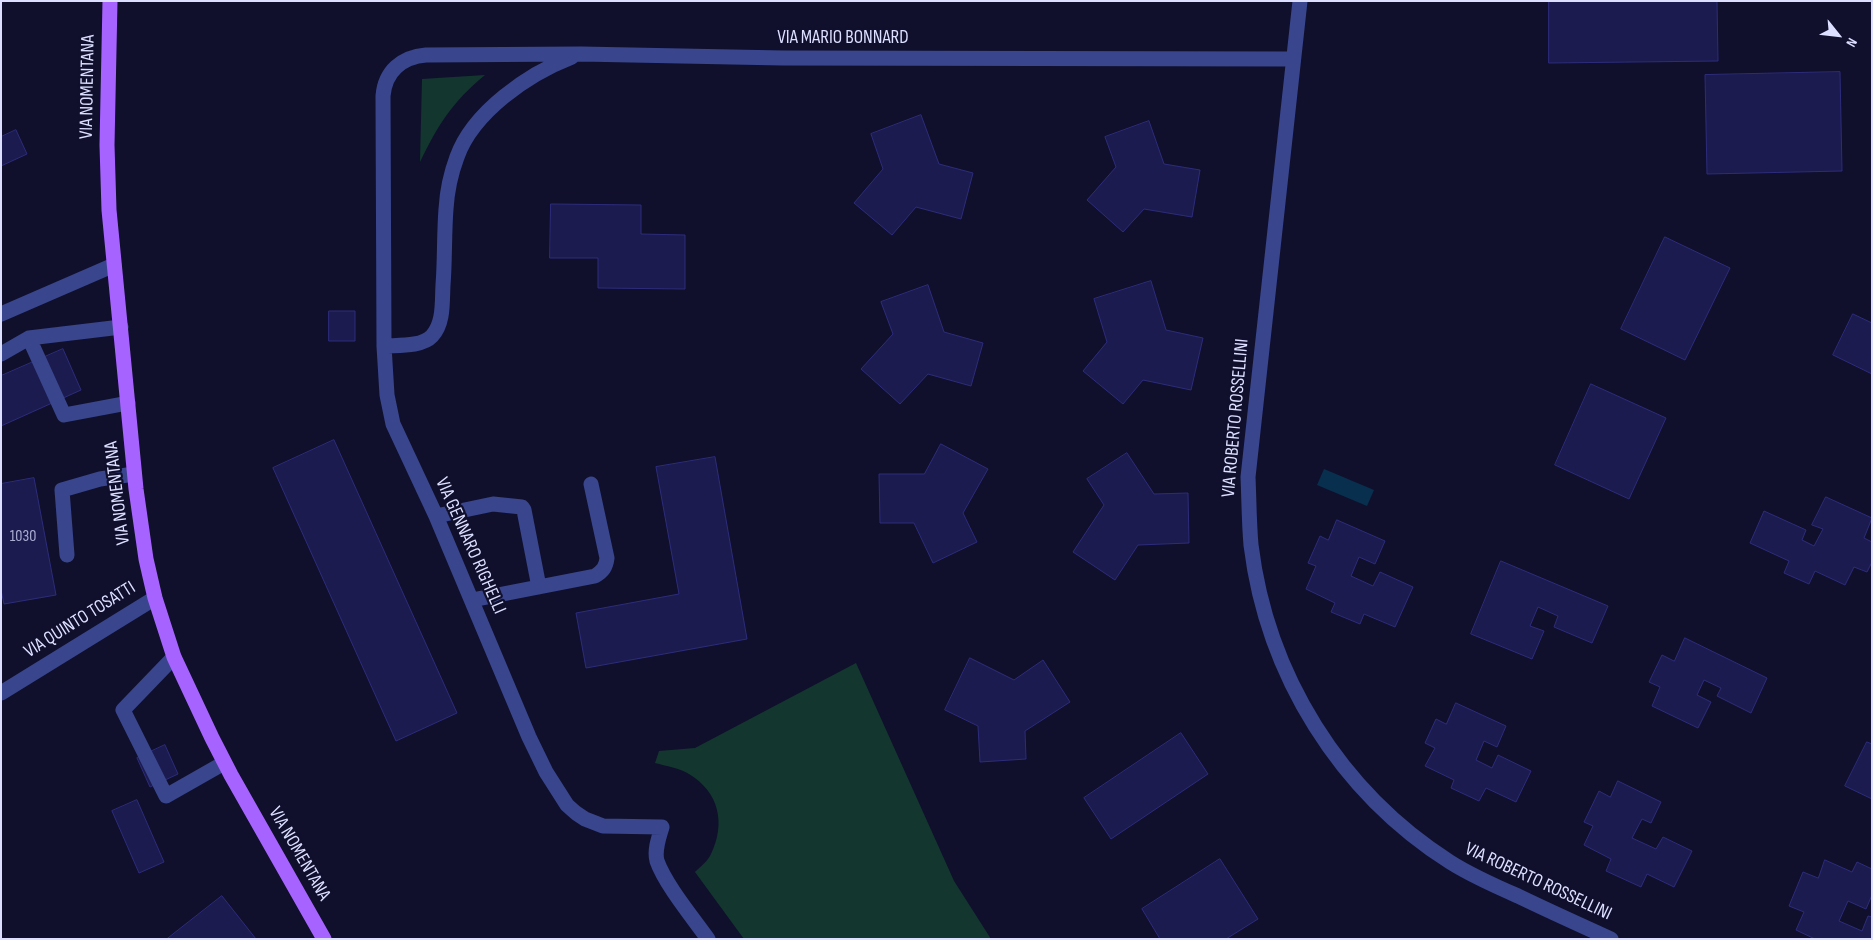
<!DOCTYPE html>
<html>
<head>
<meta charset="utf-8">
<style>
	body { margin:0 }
	#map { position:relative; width:1873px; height:940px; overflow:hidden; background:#10102d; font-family:"Sofia Sans Condensed",sans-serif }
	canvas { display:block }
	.frame { position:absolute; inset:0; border:2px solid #dcdfff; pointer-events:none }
	.north { position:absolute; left:1813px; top:10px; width:50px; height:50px; -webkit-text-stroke:4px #10102d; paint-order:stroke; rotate:119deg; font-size:14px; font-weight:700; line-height:20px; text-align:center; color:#dcdfff }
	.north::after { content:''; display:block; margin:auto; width:18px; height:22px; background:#dcdfff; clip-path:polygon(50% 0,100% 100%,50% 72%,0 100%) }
</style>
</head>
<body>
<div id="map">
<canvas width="1873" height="940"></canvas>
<div class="frame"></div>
<div class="north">N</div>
</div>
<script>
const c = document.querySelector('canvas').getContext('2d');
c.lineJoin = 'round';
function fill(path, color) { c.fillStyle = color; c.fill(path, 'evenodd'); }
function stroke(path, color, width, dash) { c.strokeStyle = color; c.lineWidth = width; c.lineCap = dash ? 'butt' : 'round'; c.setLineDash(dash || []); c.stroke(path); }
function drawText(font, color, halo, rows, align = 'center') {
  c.font = font + ' "Sofia Sans Condensed",sans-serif'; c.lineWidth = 4.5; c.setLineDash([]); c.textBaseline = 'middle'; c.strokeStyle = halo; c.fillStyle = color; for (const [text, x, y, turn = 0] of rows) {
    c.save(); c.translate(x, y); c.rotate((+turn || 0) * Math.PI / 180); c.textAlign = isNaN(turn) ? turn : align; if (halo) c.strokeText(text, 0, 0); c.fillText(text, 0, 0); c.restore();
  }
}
const green = new Path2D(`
	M485 75C452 102 438 125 420 162L422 79Z
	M856 663 954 881 991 939H744L695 872C700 867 708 861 711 854 726 823 719 792 689 774 680 768 666 766 655 763L659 751 695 748Z`);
const water = new Path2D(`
	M1324 469 1374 490 1367 506 1317 485Z`);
const building = new Path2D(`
	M1549 1H1717L1718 61 1549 63Z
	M1840 72 1842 171 1707 174 1705 75Z
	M921 115 939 164 973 173 961 219 916 207 892 235 854 203 883 169 871 134Z
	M1149 121 1164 164 1200 170 1192 217 1144 209 1123 232 1087 200 1116 167 1105 137Z
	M16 130 27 154 1 166V137Z
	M551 204 641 205V234L685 235V289L598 288V258H550Z
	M1665 237 1730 268 1685 360 1621 329Z
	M1151 281 1166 330 1203 338 1191 390 1143 380 1123 404 1083 371 1107 342 1094 299Z
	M928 285 944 332 983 343 971 386 928 374 900 404 861 369 893 334 881 302Z
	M329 311H355V341H329Z
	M1853 314 1872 323V374L1833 355Z
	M63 349 81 390 1 426V376Z
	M1591 384 1666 418 1629 499 1555 465Z
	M334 440 457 713 396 741 273 468Z
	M941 444 988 469 963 513 977 542 933 563 914 523H880L879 474H924Z
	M1127 453 1154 494 1188 493 1189 543 1138 545 1115 580 1073 552 1104 505 1087 479Z
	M715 457 747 639 586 668 576 613 679 594 656 467Z
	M34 478 56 595 4 604 1 590V484Z
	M1826 497 1872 518 1864 538 1872 542V562L1867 572 1854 567 1845 585 1815 571 1809 584 1784 573 1789 561 1750 543 1764 511 1806 530 1802 540 1814 546 1823 529 1812 525Z
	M1337 520 1385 541 1375 564 1359 557 1351 576 1373 586 1380 572 1413 587 1395 627 1364 614 1360 624 1331 612 1335 603 1306 589 1316 566 1308 563 1320 536 1328 540Z
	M1501 561 1608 606 1592 643 1554 627 1558 616 1538 607 1530 626 1544 631 1532 659 1471 634Z
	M1685 638 1767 678 1751 713 1717 696 1721 688 1704 680 1697 695 1711 702 1698 728 1652 706 1660 687 1649 682 1662 655 1674 661Z
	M970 658 1014 680 1043 660 1070 702 1025 731 1026 759 980 762 978 726 945 710Z
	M1456 703 1506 726 1497 747 1484 741 1476 760 1492 768 1498 755 1531 771 1516 802 1486 788 1479 801 1451 788 1454 780 1425 766 1435 748 1425 743 1436 719 1446 724Z
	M1181 733 1208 774 1111 839 1084 798Z
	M1867 742 1872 744V799L1845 786Z
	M165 745 178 774 150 787 137 758Z
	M1618 781 1661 802 1651 823 1642 819 1632 838 1656 849 1663 837 1692 851 1674 887 1647 874 1641 887 1606 871 1611 859 1584 845 1593 826 1584 822 1599 791 1610 797Z
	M137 800 164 862 139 873 112 811Z
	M1220 859 1258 919 1226 939H1160L1142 909Z
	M1825 860 1852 872 1857 862 1872 869V895L1866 909 1848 901 1839 921 1862 931 1868 916 1872 917V939H1815L1796 930 1804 912 1789 906 1803 872 1818 878Z
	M222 896 256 939H167Z`);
const minor = new Path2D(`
	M1300 1 1248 477C1249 499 1249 522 1251 545 1267 675 1340 792 1450 862 1472 876 1495 886 1518 896 1549 911 1580 925 1611 939
	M1 314 114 265
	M29 338 64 415 128 403
	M384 346C397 345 422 347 432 336 444 323 442 302 443 285 445 260 444 234 446 209 447 192 451 173 457 157 473 112 528 74 572 57
	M1 354 29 338 121 327
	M436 516 493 504 522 507 524 510 539 587
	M67 555 62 490 100 479 134 474
	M472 600 595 576C603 571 606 567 607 558L591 484
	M174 657 123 710 166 796 224 763
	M1 693 155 598
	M708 939C693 918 665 884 657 861 654 850 659 837 662 827L603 826 585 819 576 813 567 805 546 772 529 737 436 516 393 424 387 395 384 346 383 96C385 71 402 57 426 55L581 54 783 58 1293 59`);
const major = new Path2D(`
	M110 1 107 145 109 210 136 489 146 559 155 598 174 657 212 738 231 775 324 939`);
const numberNames = [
	["1030",23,537]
];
const streetNames = [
	["VIA MARIO BONNARD",843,38],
	["VIA NOMENTANA",88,87,-89],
	["VIA ROBERTO ROSSELLINI",1236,418,-85],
	["VIA NOMENTANA",118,493,-97],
	["VIA GENNARO RIGHELLI",470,546,66],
	["VIA QUINTO TOSATTI",80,620,-32],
	["VIA NOMENTANA",299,854,60],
	["VIA ROBERTO ROSSELLINI",1538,882,25]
];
fill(green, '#13372f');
fill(water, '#082f4e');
fill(building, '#1c1b4f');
stroke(building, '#2d2c7c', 1);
stroke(minor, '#39468e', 15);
stroke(major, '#a763ff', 15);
drawText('16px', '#acaed3', null, numberNames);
drawText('19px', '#dcdfff', '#10102d', streetNames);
</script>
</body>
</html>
